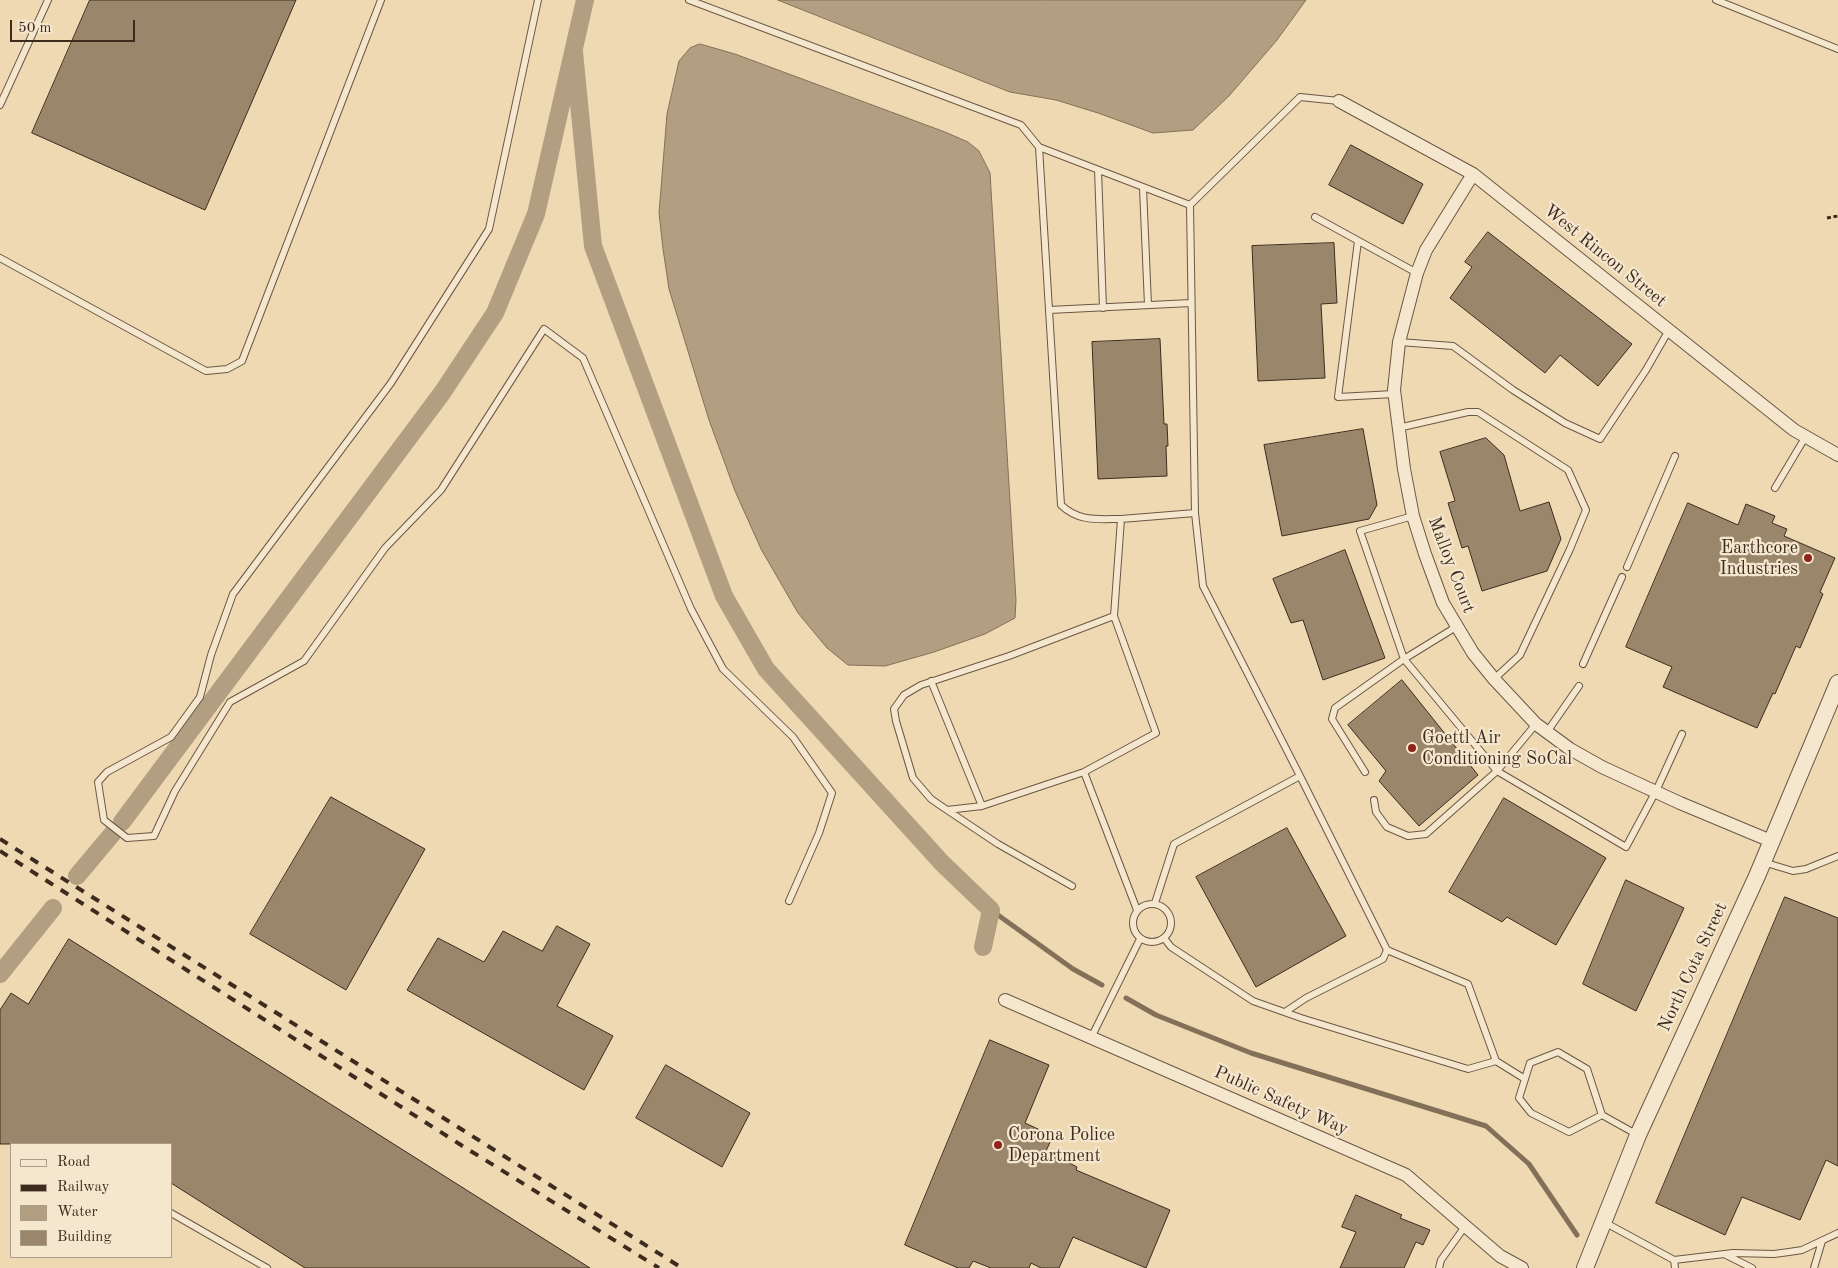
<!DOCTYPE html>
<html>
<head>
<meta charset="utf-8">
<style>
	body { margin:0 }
	#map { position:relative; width:1838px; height:1268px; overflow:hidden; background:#efd9b3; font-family:"Old Standard TT",serif }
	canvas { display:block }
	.legend { position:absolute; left:10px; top:1143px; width:162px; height:115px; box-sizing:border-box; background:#f5e6ce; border:1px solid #ab9c88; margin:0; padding:6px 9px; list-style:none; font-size:15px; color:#3d2c1e }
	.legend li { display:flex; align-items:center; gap:10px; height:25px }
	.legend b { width:25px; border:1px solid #ab9c88 }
	.scale { position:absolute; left:10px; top:20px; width:125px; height:22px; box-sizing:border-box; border:2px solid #3d2c1e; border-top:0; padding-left:6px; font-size:15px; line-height:18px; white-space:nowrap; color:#3d2c1e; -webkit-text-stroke:4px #f5e6ce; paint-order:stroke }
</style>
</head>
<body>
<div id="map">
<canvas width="1838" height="1268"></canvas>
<ul class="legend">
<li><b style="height:6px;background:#f5e6ce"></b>Road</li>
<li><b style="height:6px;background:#3d2c1e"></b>Railway</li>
<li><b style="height:14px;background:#b29e80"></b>Water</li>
<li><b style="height:14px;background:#9a866b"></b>Building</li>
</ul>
<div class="scale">50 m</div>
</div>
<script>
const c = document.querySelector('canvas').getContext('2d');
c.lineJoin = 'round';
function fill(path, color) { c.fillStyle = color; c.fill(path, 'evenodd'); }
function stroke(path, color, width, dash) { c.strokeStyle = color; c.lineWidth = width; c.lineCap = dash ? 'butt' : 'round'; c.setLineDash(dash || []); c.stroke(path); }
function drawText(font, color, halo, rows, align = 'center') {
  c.font = font + ' "Old Standard TT",serif'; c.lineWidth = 4.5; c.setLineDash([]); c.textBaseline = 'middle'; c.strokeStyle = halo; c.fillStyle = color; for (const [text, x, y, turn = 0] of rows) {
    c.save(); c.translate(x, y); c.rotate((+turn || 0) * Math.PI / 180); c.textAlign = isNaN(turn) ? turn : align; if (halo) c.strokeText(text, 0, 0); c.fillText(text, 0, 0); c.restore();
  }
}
const water = new Path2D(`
	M778 0H1306L1277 40 1229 96 1193 130 1153 133 1098 113 1056 100 1010 92Z
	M700 44 735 54 945 132 968 142 979 151 990 173 1016 600 1015 618 985 634 934 652 885 666 848 665 827 648 798 613 761 549 735 491 709 420 669 289 663 249 659 213 667 114 679 61 690 48Z`);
const stream = new Path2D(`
	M991 910 1073 969 1102 985
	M1126 998 1156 1015 1251 1053 1486 1126 1529 1164 1577 1235`);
const canal = new Path2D(`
	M574 52 593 246 724 596 766 669 942 863 991 910 983 947
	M122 822 442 393 495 313 536 214 585 0
	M77 876 113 833
	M0 974 53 908`);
const building = new Path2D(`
	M90 0H296L205 210 32 133Z
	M1351 145 1423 184 1403 224 1329 185Z
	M1488 232 1632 344 1598 386 1560 355 1545 373 1450 298 1472 267 1465 262Z
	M1334 243 1337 303 1321 304 1325 378 1258 381 1252 246Z
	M1160 339 1164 424H1167L1168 446H1166L1167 476 1098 479 1092 342Z
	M1363 429 1377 505 1369 519 1282 536 1264 445Z
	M1486 438 1504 455 1520 511 1549 502 1561 539 1547 571 1482 591 1468 546 1462 548 1448 503 1455 501 1440 452Z
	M1688 503 1738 525 1746 504 1775 516 1772 523 1787 529 1784 536 1835 558 1820 592 1823 594 1800 648 1796 646 1775 694 1773 693 1757 728 1663 687 1672 667 1626 647Z
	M1345 550 1385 658 1323 680 1303 620 1291 623 1273 579Z
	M1402 680 1478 775 1419 826 1379 781 1386 771 1348 725Z
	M331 797 425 849 346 990 250 934Z
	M1504 798 1606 858 1556 945 1507 917 1502 922 1449 892Z
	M1287 828 1346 936 1256 987 1196 877Z
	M1626 880 1684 908 1636 1011 1583 984Z
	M1785 897 1838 918V1166L1826 1160 1800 1220 1742 1197 1725 1235 1656 1203Z
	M557 926 590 944 557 1006 613 1036 584 1090 407 990 438 938 484 962 503 931 542 951Z
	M69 939 590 1268H305L171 1183V1144H0V1010L11 993 28 1004Z
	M990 1040 1049 1065 1025 1123 1053 1136 1045 1153 1064 1160 1077 1167 1076 1170 1170 1210 1146 1268 1073 1237 1059 1268H1041L1031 1263 1029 1268H991L973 1261 969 1268H958L905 1245Z
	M666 1065 750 1113 722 1167 636 1118Z
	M1356 1195 1402 1215 1400 1218 1430 1230 1423 1245 1416 1242 1404 1268H1340L1356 1232 1342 1227Z`);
const path = new Path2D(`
	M1827 218 1838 216`);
const service = new Path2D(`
	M538 0 489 229 391 383 233 594 211 655 200 697 171 737 107 772 98 782 104 820 127 838 154 836 175 791 230 702 304 661 385 548 441 490 544 329 583 358 691 609 723 669 793 737 832 793 819 833 789 901
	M689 0 1021 125 1039 147
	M1716 0 1838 49
	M0 105 48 0
	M1098 170 1103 308
	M1143 188 1148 305
	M1315 217 1417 273
	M1358 241 1338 397 1394 394
	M0 258 206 371 227 369 242 361 381 0
	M1049 310 1191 303
	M1399 342 1453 346 1513 390 1565 423 1600 439 1646 370 1669 330
	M1398 428 1468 412H1478L1568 470 1586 510 1570 549 1520 655 1494 679
	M1775 488 1806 436
	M1195 513 1190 205 1300 97 1339 101
	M1413 516 1360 531 1404 659 1497 771 1626 847 1656 791 1682 734
	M1121 519C1097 519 1079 522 1061 505L1039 147 1190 205
	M1627 567 1675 456
	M1583 664 1622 577
	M931 681 982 806
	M1547 732 1579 686
	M1084 772 982 806 947 810 931 799 913 778 896 721 894 709 904 695 921 685 1009 656 1114 616
	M1365 772 1332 719 1335 708 1404 659 1456 627
	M1374 800 1376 812 1387 827 1408 836 1426 834 1497 771 1536 724
	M947 810 998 844 1072 886
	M1763 862 1793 871 1806 869 1838 856
	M1155 903 1174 844 1300 776 1387 950 1468 984 1496 1061
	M1133 923a19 19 0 1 1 38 0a19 19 0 1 1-38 0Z
	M1137 910 1084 772 1156 733 1114 616 1121 519 1195 513 1203 586 1300 776
	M1164 938 1171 947 1253 1001 1301 1018 1468 1069 1496 1061 1525 1079
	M1285 1012 1306 998 1383 959 1387 950
	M1091 1038 1140 939
	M1602 1115 1569 1132 1531 1113 1519 1098 1530 1063 1558 1052 1587 1069 1602 1115 1636 1134
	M171 1213 267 1268
	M1604 1222 1674 1260 1733 1253 1774 1254 1789 1252 1802 1250 1838 1233
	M1726 1255 1752 1268
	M1674 1260 1675 1268
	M1439 1268 1441 1260 1466 1225
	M1814 1268 1822 1241`);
const minor = new Path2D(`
	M1339 101 1473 174 1794 430 1838 455
	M1473 174 1426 250 1417 273 1399 342 1394 390 1404 469 1413 516 1425 554 1443 603 1473 653 1494 679 1536 724 1570 749 1602 767 1680 803 1771 841
	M1005 1000 1406 1175 1500 1256 1522 1268`);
const tertiary = new Path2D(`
	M1585 1268 1638 1135 1757 876 1838 683`);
const rail = new Path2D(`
	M0 839 682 1268
	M0 851 461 1145 659 1268`);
const markers = [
	[1808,558,5,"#8f2418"],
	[1412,748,5,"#8f2418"],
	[998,1145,5,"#8f2418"]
];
const streetNames = [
	["West Rincon Street",1605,256,39],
	["Malloy Court",1451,565,69],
	["North Cota Street",1693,967,-65],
	["Public Safety Way",1281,1101,24]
];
const poiNames = [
	["Earthcore",1798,548,"right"],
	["Industries",1798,569,"right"],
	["Goettl Air",1422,738],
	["Conditioning SoCal",1422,759],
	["Corona Police",1008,1135],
	["Department",1008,1156]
];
fill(water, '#b29e80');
stroke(water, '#837059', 1);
stroke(stream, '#837059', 5);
stroke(canal, '#b29e80', 18);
fill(building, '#9a866b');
stroke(building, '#3d2c1e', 1);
stroke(service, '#6a5743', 8);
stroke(minor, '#6a5743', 14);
stroke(tertiary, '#6a5743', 18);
stroke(path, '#3d2c1e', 3, [4, 2.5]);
stroke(service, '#f5e6ce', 6);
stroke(minor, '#f5e6ce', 12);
stroke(tertiary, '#f5e6ce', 16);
stroke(rail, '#3d2c1e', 4, [9, 9]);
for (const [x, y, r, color] of markers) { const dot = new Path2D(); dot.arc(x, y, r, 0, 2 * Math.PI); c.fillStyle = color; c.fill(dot); stroke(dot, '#f5e6ce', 2); }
drawText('18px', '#3d2c1e', '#f5e6ce', streetNames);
drawText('18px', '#3d2c1e', '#f5e6ce', poiNames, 'left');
</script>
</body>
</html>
